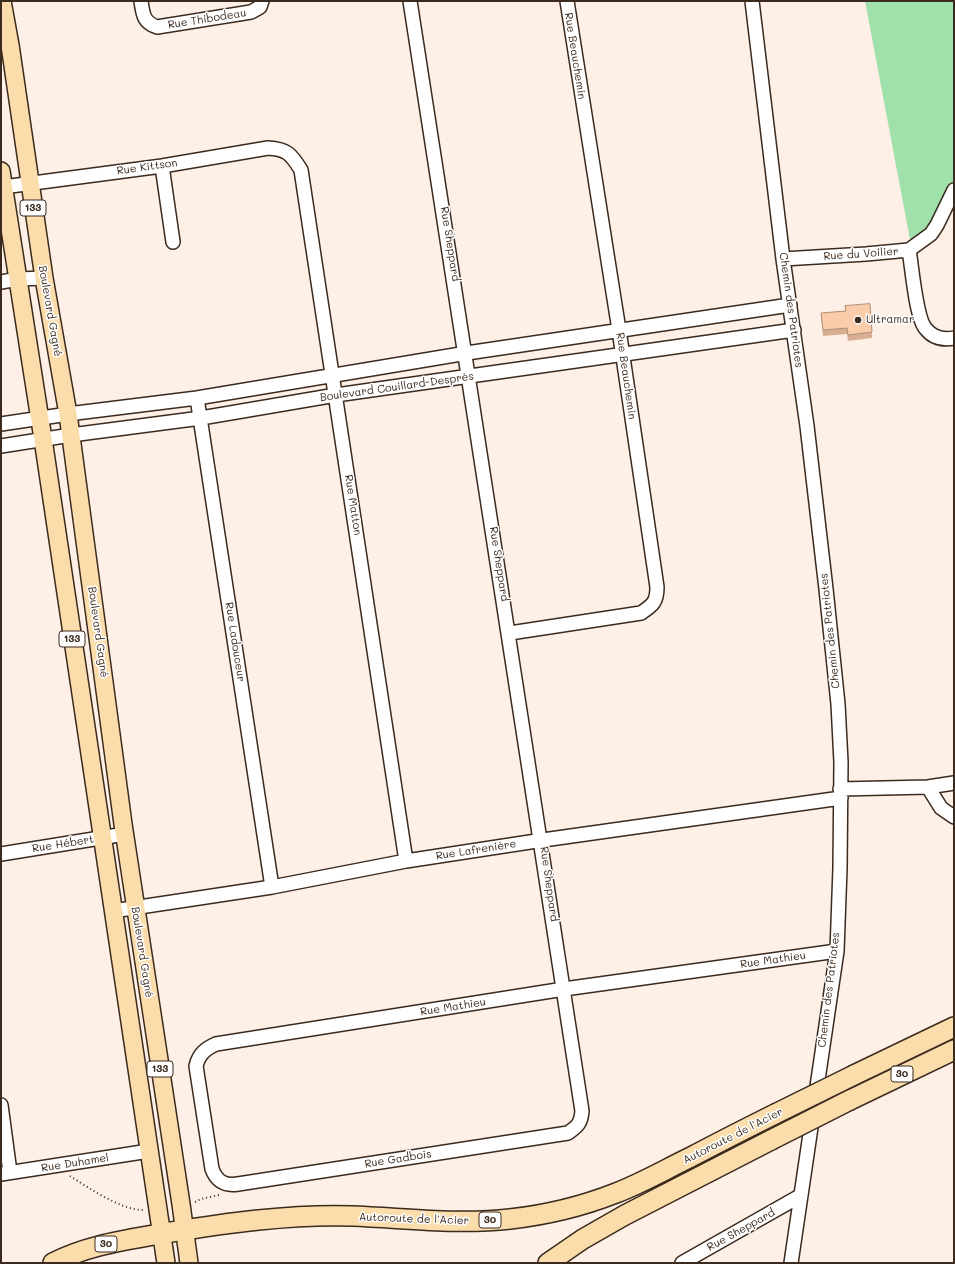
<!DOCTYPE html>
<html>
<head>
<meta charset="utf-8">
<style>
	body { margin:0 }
	#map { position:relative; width:955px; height:1264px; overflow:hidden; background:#fef0e6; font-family:Mali,sans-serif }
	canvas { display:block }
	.frame { position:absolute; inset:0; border:2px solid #3b2a1e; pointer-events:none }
</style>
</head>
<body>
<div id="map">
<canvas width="955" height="1264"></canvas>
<div class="frame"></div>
</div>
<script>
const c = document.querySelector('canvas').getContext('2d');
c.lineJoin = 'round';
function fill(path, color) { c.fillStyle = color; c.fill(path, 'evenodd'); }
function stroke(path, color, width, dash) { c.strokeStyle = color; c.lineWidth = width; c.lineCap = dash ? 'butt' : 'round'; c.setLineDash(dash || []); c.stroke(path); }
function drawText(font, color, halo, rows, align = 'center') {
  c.font = font + ' Mali,sans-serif'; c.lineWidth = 3; c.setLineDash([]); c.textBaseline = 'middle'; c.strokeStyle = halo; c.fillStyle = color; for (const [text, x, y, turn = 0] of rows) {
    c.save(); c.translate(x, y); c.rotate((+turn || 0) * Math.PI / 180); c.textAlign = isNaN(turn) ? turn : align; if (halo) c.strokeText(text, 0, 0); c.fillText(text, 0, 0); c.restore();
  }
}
const green = new Path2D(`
	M865 1H954V196L912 250Z`);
const path = new Path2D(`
	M70 1176C89 1188 121 1210 143 1210
	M195 1202 201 1199 219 1195`);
const minor = new Path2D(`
	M141 1C143 14 143 22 157 27L251 12 260 7 262 1
	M410 1C470 371 528 741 582 1111 581 1123 578 1126 568 1133L238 1184C225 1186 217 1182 212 1169L196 1066C199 1054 205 1049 216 1044L564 989 837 951
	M752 1 783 259 807 426 826 589 838 704 841 762 840 868 837 951 791 1263
	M162 166 173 242
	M3 187 162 166 268 148C287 149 291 154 301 170L406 861
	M909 250C912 267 916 319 926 329 933 338 943 340 954 338
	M783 259 866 254 909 250 931 234 937 225 954 190
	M1 282 18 279 44 278
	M197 398 272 887
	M1 424 68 414 197 398 467 353 790 305
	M1 446 71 435 201 418 336 395 794 330
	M510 633 641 613C653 605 657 602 657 587L619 330 567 1
	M928 787 954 783
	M840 789 928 787 941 808 954 817
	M1 854 125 834
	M113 911 272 887 406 861 543 840 841 798
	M1 1105 10 1172
	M1 1174 149 1151
	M682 1263 800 1196`);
const major = new Path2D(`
	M2 1 10 45 44 278 68 414 123 824 181 1204 189 1263
	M1 171 43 439 166 1263`);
const highway = new Path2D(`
	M854 1075 954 1027
	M850 1100 954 1050
	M53 1263C87 1245 127 1240 165 1233 227 1223 290 1214 352 1216 405 1218 458 1225 510 1219 546 1215 583 1206 616 1193 642 1183 666 1169 691 1157 719 1142 747 1128 775 1114
	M548 1263 583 1239 625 1215 771 1140`);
const highwayBridge = new Path2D(`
	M775 1114 854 1075
	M771 1140 850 1100`);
const wall = new Path2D(`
	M845 306 872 332V338L848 341 847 334 823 336 821 313 845 311Z`);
const building = new Path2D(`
	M870 304 872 332 848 335 847 328 823 330 821 313 846 311 845 306Z`);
const markers = [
	[858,320,4,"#3b2a1e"]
];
const shields = [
	[33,208,26],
	[72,639,26],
	[160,1069,26],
	[902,1074,22],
	[490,1220,22],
	[106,1244,22]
];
const shieldNames = [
	["133",33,208],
	["133",72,639],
	["133",160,1069],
	["30",902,1074],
	["30",490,1220],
	["30",106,1244]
];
const streetNames = [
	["Rue Thibodeau",207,19,-9],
	["Rue Beauchemin",575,56,81],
	["Rue Kittson",147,167,-8],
	["Rue Sheppard",450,244,81],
	["Rue du Voilier",861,254,-4],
	["Chemin des Patriotes",791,310,82],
	["Boulevard Gagné",50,311,80],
	["Rue Beauchemin",626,376,82],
	["Boulevard Couillard-Desprès",397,387,-8],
	["Rue Matton",353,505,81],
	["Rue Sheppard",499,564,81],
	["Chemin des Patriotes",830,631,-96],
	["Boulevard Gagné",98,632,82],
	["Rue Ladouceur",235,642,81],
	["Rue Hébert",63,844,-9],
	["Rue Lafrenière",476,850,-9],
	["Rue Sheppard",549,884,82],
	["Boulevard Gagné",142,952,81],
	["Rue Mathieu",773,960,-8],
	["Chemin des Patriotes",829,990,-83],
	["Rue Mathieu",453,1007,-9],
	["Autoroute de l'Acier",733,1136,-27],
	["Rue Gadbois",398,1159,-9],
	["Rue Duhamel",75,1163,-9],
	["Autoroute de l'Acier",414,1219,2],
	["Rue Sheppard",741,1230,-29]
];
const poiNames = [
	["Ultramar",866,320]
];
fill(green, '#a0e0aa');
stroke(minor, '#3b2a1e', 16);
stroke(major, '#3b2a1e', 20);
stroke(highway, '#3b2a1e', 22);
stroke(path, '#3b2a1e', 2, [1, 3]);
stroke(minor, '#fff', 13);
stroke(major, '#fbddab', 17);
stroke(highway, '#fbddab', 19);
stroke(highwayBridge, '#3b2a1e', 22, []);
stroke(highwayBridge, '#fbddab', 19);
fill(wall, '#d8af92');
fill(building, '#fbccaa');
stroke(building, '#b08f77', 1);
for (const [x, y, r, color] of markers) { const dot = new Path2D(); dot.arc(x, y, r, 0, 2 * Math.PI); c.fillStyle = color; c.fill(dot); stroke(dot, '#fff', 1.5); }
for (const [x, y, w] of shields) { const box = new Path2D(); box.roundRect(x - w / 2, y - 8, w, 16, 3); c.fillStyle = '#fff'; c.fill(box); stroke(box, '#3b2a1e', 1); }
drawText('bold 10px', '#3b2a1e', null, shieldNames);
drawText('11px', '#3b2a1e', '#fff', streetNames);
drawText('11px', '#3b2a1e', '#fff', poiNames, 'left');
</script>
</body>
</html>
